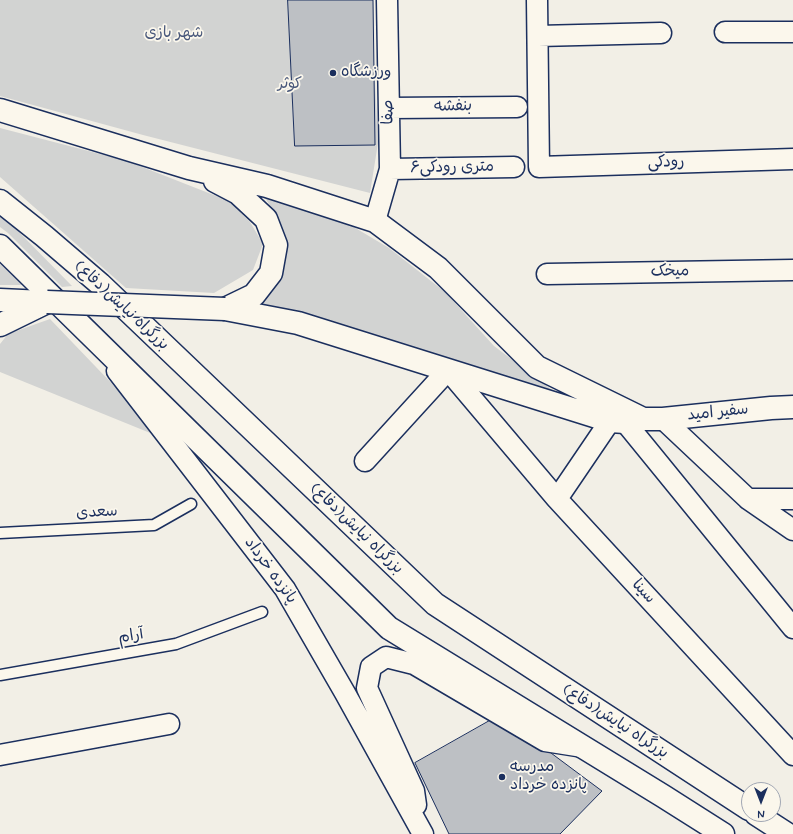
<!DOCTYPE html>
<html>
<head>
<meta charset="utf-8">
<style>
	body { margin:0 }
	#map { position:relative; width:793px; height:834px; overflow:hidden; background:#f2efe6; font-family:Mynerve,sans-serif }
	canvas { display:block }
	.north { position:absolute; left:741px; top:782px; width:40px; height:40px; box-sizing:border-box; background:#fbf7ec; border:1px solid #a1a7b3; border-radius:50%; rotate:180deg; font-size:11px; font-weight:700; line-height:16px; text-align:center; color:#1b2f5e }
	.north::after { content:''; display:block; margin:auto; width:14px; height:18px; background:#1b2f5e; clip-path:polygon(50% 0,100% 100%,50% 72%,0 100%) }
</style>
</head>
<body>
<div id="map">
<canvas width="793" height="834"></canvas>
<div class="north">N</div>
</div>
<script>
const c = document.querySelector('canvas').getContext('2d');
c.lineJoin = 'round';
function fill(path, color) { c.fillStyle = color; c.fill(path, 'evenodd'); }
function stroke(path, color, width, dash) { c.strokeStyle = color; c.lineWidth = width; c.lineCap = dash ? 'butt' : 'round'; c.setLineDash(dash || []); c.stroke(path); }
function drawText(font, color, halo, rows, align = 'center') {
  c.font = font + ' Mynerve,"Playpen Sans Arabic",sans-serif'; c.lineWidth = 3.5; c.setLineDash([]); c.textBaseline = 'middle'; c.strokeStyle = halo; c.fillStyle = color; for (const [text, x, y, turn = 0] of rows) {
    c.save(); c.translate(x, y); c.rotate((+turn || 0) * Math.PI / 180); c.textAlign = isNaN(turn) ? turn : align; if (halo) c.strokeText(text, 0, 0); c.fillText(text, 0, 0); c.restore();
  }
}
const green = new Path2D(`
	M0 0H371L378 143 370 193 143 135 0 96Z
	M0 128 127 161 229 201 250 222 263 244 253 270 214 293 126 288 0 177Z
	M263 194 352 226 389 248 445 292 494 346 556 393 258 305 283 261 281 225Z
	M0 217 14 227 72 286 62 287 8 233 0 227Z
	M0 264 26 285H0Z
	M50 319 165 439 0 372V344L8 334Z`);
const building = new Path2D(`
	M288 0H373L375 145 295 146Z
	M500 715 602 791 560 834H449L415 763Z`);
const lane = new Path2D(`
	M0 533 154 525 191 504
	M0 675 176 644 262 612`);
const street = new Path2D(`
	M537 0 539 167 793 159
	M725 32H793
	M538 36 661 33
	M389 108 517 107
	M390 169 514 167
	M375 221 390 169 387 0
	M547 274 793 270
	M117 371 285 589 345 693 423 834
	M663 419 748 499 793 530
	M610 421 557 499 793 755
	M625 422 793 628
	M365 461 448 370 557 499
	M748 499H793
	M0 755 169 724
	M416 805 414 791 367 688 371 667 386 657 414 664 545 741 583 747`);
const secondary = new Path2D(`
	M0 110 189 168 267 186 375 221 438 268 537 367 643 419
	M215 181 238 193 266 219 276 245 271 273 254 295 225 309
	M0 300 44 302
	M225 309 298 323 610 421 625 422 643 419H663L771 408 793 407
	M0 325 47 302`);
const highway = new Path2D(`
	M0 201 44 236 100 284 435 604 749 809
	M0 246 389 628 663 796 723 834
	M756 814 787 834`);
const secondaryBridge = new Path2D(`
	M47 302 225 309`);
const markers = [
	[333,73,4,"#1b2f5e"],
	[502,777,4,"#1b2f5e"]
];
const parkNames = [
	["شهر بازی",174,34],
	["کوثر",290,85]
];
const poiNames = [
	["ورزشگاه",341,73],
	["مدرسه",510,768],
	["پانزده خرداد",510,786]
];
const streetNames = [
	["بنفشه",453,107,-1],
	["صفا",389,112,-91],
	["رودکی",666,163,-2],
	["۶متری رودکی",452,168,-1],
	["میخک",670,272,-1],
	["بزرگراه نیایش(دفاع)",121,306,43],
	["سفیر امید",718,413,-6],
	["سعدی",97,513,-3],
	["بزرگراه نیایش(دفاع)",356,529,44],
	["پانزده خرداد",270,571,54],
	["سینا",643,592,47],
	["آرام",131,637,-10],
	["بزرگراه نیایش(دفاع)",615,722,33]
];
fill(green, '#d2d3d2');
fill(building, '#bdc0c4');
stroke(building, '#1b2f5e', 1);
stroke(lane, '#1b2f5e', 13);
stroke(street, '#1b2f5e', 23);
stroke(secondary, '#1b2f5e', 25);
stroke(highway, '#1b2f5e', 25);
stroke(lane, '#fbf7ec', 10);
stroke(street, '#fbf7ec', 20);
stroke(secondary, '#fbf7ec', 22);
stroke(highway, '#fbf7ec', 22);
stroke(secondaryBridge, '#1b2f5e', 25, []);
stroke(secondaryBridge, '#fbf7ec', 22);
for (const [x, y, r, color] of markers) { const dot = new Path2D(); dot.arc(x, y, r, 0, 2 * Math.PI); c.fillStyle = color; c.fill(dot); stroke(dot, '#fbf7ec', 1.5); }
drawText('16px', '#49587b', '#fbf7ec', parkNames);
drawText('16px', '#1b2f5e', '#fbf7ec', poiNames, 'left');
drawText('16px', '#1b2f5e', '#fbf7ec', streetNames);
</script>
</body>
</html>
